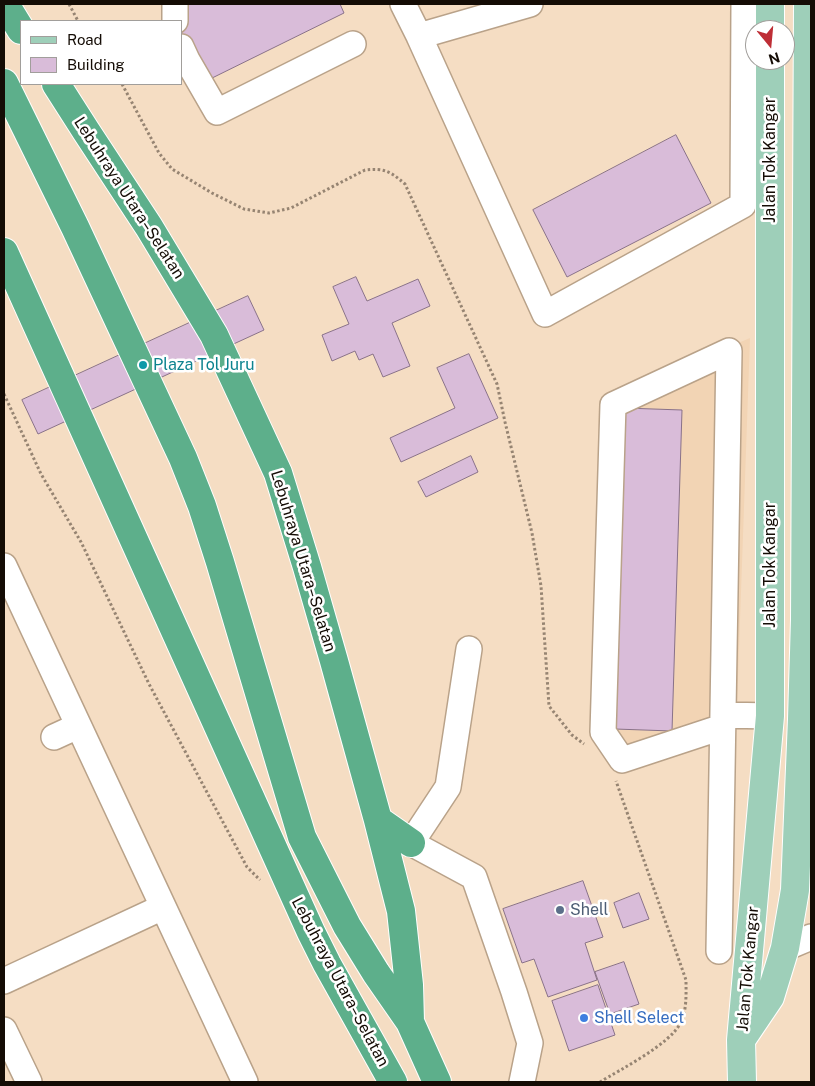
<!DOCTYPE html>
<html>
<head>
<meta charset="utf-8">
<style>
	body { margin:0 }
	#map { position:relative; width:815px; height:1086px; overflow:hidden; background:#f5ddc3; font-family:"Public Sans",sans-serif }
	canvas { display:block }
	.frame { position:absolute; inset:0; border:5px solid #140c05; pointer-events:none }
	.legend { position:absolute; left:20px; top:20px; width:162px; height:65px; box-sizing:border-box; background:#fff; border:1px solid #a19e9b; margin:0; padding:6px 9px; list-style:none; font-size:15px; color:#140c05 }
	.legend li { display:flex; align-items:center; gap:10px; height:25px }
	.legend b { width:25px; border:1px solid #a19e9b }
	.north { position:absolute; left:745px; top:20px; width:50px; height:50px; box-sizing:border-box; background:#fff; border:1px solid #a19e9b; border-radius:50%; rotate:163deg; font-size:14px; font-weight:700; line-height:20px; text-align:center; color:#140c05 }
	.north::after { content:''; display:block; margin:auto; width:18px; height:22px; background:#be2e36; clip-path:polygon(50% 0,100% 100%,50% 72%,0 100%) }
</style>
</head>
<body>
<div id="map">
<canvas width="815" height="1086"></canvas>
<div class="frame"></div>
<ul class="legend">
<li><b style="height:6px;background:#9ecfb9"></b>Road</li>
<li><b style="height:14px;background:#d9bcd9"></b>Building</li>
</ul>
<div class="north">N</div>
</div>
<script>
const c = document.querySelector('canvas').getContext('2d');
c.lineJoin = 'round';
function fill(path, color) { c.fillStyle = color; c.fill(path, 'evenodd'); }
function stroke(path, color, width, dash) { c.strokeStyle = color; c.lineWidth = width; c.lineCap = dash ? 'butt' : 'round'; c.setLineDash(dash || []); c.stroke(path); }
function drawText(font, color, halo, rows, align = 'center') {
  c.font = font + ' "Public Sans",sans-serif'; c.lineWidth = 5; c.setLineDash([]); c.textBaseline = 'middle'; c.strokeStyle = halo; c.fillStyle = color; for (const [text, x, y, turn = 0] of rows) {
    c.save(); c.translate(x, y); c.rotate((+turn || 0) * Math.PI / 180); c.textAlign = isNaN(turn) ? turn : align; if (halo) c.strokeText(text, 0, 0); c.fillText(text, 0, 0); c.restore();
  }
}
const built = new Path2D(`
	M750 338 736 733 618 767 593 729 599 402Z`);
const building = new Path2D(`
	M184 4H340L344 13 204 82 181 32Z
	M676 135 711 203 567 277 533 210Z
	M356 277 367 301 418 279 430 306 392 323 410 366 383 377 373 354 359 360 355 351 332 361 322 335 349 324 333 287Z
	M248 296 264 330 38 434 22 400Z
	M469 354 498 418 401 462 390 438 455 408 437 368Z
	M624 408 682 410 672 731 615 729Z
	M471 456 478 472 426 497 418 482Z
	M583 881 603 937 585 943 597 980 548 997 534 959 522 963 503 909Z
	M639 893 649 919 623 928 614 903Z
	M624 962 639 1004 610 1014 595 972Z
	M598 985 615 1035 569 1051 552 1001Z`);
const path = new Path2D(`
	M69 4 78 21
	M122 84 159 153 172 169 212 193 244 209 269 213 291 208 365 170C384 168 390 171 405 184L497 384 505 422 532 533 541 586 549 706 572 735 584 744
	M4 394 41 474 81 542 149 684 247 867 260 880
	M600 1082C621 1069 671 1044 681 1022 687 1009 686 994 686 980L616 781`);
const minor = new Path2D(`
	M403 4 419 36 545 314 743 205 744 4
	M175 21V4
	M419 36 530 4
	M181 47 187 60 217 112 353 44
	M4 566 245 1082
	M469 649 448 787 411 843 474 877 514 992 530 1043 522 1082
	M723 715 770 716
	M54 737 78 726
	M785 948 811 937
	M719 951 729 351 613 405 603 732 622 760 722 727
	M4 981 163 907
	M4 1030 29 1082`);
const major = new Path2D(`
	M770 30V4
	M741 1040 770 997 785 948 795 890 802 719 805 620 808 4
	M742 1082 741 1040 770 716V60`);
const highway = new Path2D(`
	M5 4 21 30
	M4 83 75 227 183 458 202 506 220 562 302 837 347 926 376 973 410 1022
	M56 84 86 131 149 227 214 335 278 473 307 567 334 661 378 820 401 911 409 985 410 1022 437 1082
	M4 252 311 932 327 964 393 1082
	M378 820 411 843`);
const markers = [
	[143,365,5,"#0f9aa8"],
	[560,910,5,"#5c6f8a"],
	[584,1018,5,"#3f7fe0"]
];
const streetNames = [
	["Jalan Tok Kangar",770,160,-90],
	["Lebuhraya Utara–Selatan",129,198,57],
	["Lebuhraya Utara–Selatan",303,561,73],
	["Jalan Tok Kangar",770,565,-90],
	["Jalan Tok Kangar",748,969,-85],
	["Lebuhraya Utara–Selatan",340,982,62]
];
const cultureNames = [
	["Plaza Tol Juru",153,365]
];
const serviceNames = [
	["Shell",570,910]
];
const shopNames = [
	["Shell Select",594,1018]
];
fill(built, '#f2d4b4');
fill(building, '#d9bcd9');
stroke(building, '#897289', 1);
stroke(minor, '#b9a289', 28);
stroke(major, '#fff', 30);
stroke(highway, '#fff', 30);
stroke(path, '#968472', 3, [2.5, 2.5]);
stroke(minor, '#fff', 25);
stroke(major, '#9ecfb9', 28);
stroke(highway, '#5daf8b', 28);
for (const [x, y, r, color] of markers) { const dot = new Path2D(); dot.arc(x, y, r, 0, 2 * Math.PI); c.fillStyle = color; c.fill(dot); stroke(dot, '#fff', 2); }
drawText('16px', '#140c05', '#fff', streetNames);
drawText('16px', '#0d838f', '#fff', cultureNames, 'left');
drawText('16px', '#4e5e75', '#fff', serviceNames, 'left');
drawText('16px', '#366cbe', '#fff', shopNames, 'left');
</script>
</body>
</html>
